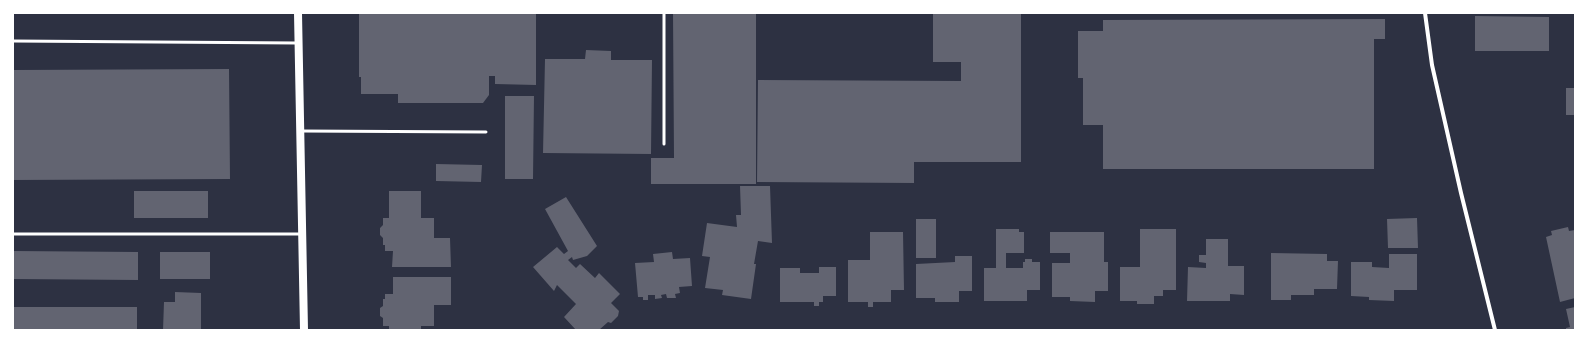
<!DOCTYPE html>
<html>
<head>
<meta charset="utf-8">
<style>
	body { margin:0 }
	#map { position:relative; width:1588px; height:343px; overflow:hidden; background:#2d3142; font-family:Inter,sans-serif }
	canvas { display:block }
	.frame { position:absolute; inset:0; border:14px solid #fff; pointer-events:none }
</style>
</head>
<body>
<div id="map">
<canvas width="1588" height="343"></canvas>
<div class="frame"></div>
</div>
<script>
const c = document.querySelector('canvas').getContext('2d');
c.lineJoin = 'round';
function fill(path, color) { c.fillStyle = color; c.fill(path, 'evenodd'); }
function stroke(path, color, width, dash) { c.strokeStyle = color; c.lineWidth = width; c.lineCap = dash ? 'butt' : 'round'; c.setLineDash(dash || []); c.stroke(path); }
const building = new Path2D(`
	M359 13H536V85L495 84V76H489V95L483 103H398V94H361V77H359Z
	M673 13H756V184H651V158H674Z
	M933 13H1021V162H914V183L757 182 758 80 961 81V62H933Z
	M1475 16 1549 17V51H1475Z
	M1385 19V39H1374V169H1103V125H1083V78H1078V31H1103V20Z
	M586 50 611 51V60H652L651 154 543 153 545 59H585Z
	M229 69 230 179 13 180V70Z
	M1566 88H1575V115H1566Z
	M505 96H534L533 179H505Z
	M436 164 482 165 481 182 436 181Z
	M740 186H770L772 243 758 241 754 264H756L751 299 722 295 723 290 705 288 710 257 702 256 707 223 737 227 736 215H741Z
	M134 191H208V218H134Z
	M389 191H421V218H434V238H450L451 267H392L393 251H385V245H383V238L380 235V228L383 225V218H389Z
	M566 197 597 246 587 256 573 260 572 257 568 260 576 268 580 264 595 278 599 273 620 294 611 303 619 311 618 316 611 323 608 322 599 330H576L564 317 576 304 557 285 554 291 533 267 557 247 564 254 568 251 545 209Z
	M1417 218 1418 248H1388L1387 219Z
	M916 219H936V258H916Z
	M1568 227 1569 231 1575 230V298L1560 302 1546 237 1552 235 1551 231Z
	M996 229H1019V232H1024V253H1006V268H1023V262H1025V259H1032V262H1040V290H1027V301H984V268H996Z
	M1140 229H1176V290H1163V296H1154V304H1137V301H1120V267H1140Z
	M870 232H903L904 290H891V302H873V307H868V302H848V260H870Z
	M1050 232H1104V262H1108V291H1095V302L1070 301V297H1052V263H1070V253H1050Z
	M1206 239H1228V266H1244V295L1230 294V301H1187L1188 267 1206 268V263L1199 262V255H1206Z
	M13 251 138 252V280L13 279Z
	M160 252H210V279H160Z
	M672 252 673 259 690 258 692 286 679 287 680 293 675 294 676 298H667L666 294 661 295 662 298 655 299V295H648V300H643V297H638L635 263 654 262 653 254Z
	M1271 253 1327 254V261H1338L1337 289H1314V295H1291V300H1271Z
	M1389 254H1417V290H1394V301L1369 300V297L1351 296V262H1372V267L1389 268Z
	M955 256H972V291H959V302H935V298H916V264L955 262Z
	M819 267H836V296H823V302H819V306H814V302H780V268H800V273H819Z
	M393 277H451V305H434V326H421V330H389V326H383V318L380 316V308L383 306V299H385V294H393Z
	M175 292 201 293V330H163L164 302H175Z
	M13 307H137V330H13Z
	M1575 307V330H1566V328L1570 327 1566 309Z`);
const service = new Path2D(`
	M13 41 297 43
	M301 131 486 132
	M664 144V13
	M13 234H301`);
const minor = new Path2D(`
	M1425 13 1432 65 1461 193 1495 330`);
const secondary = new Path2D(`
	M298 13 304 330`);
fill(building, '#626471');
stroke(service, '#fff', 3);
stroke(minor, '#fff', 4);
stroke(secondary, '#fff', 8);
</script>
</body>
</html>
